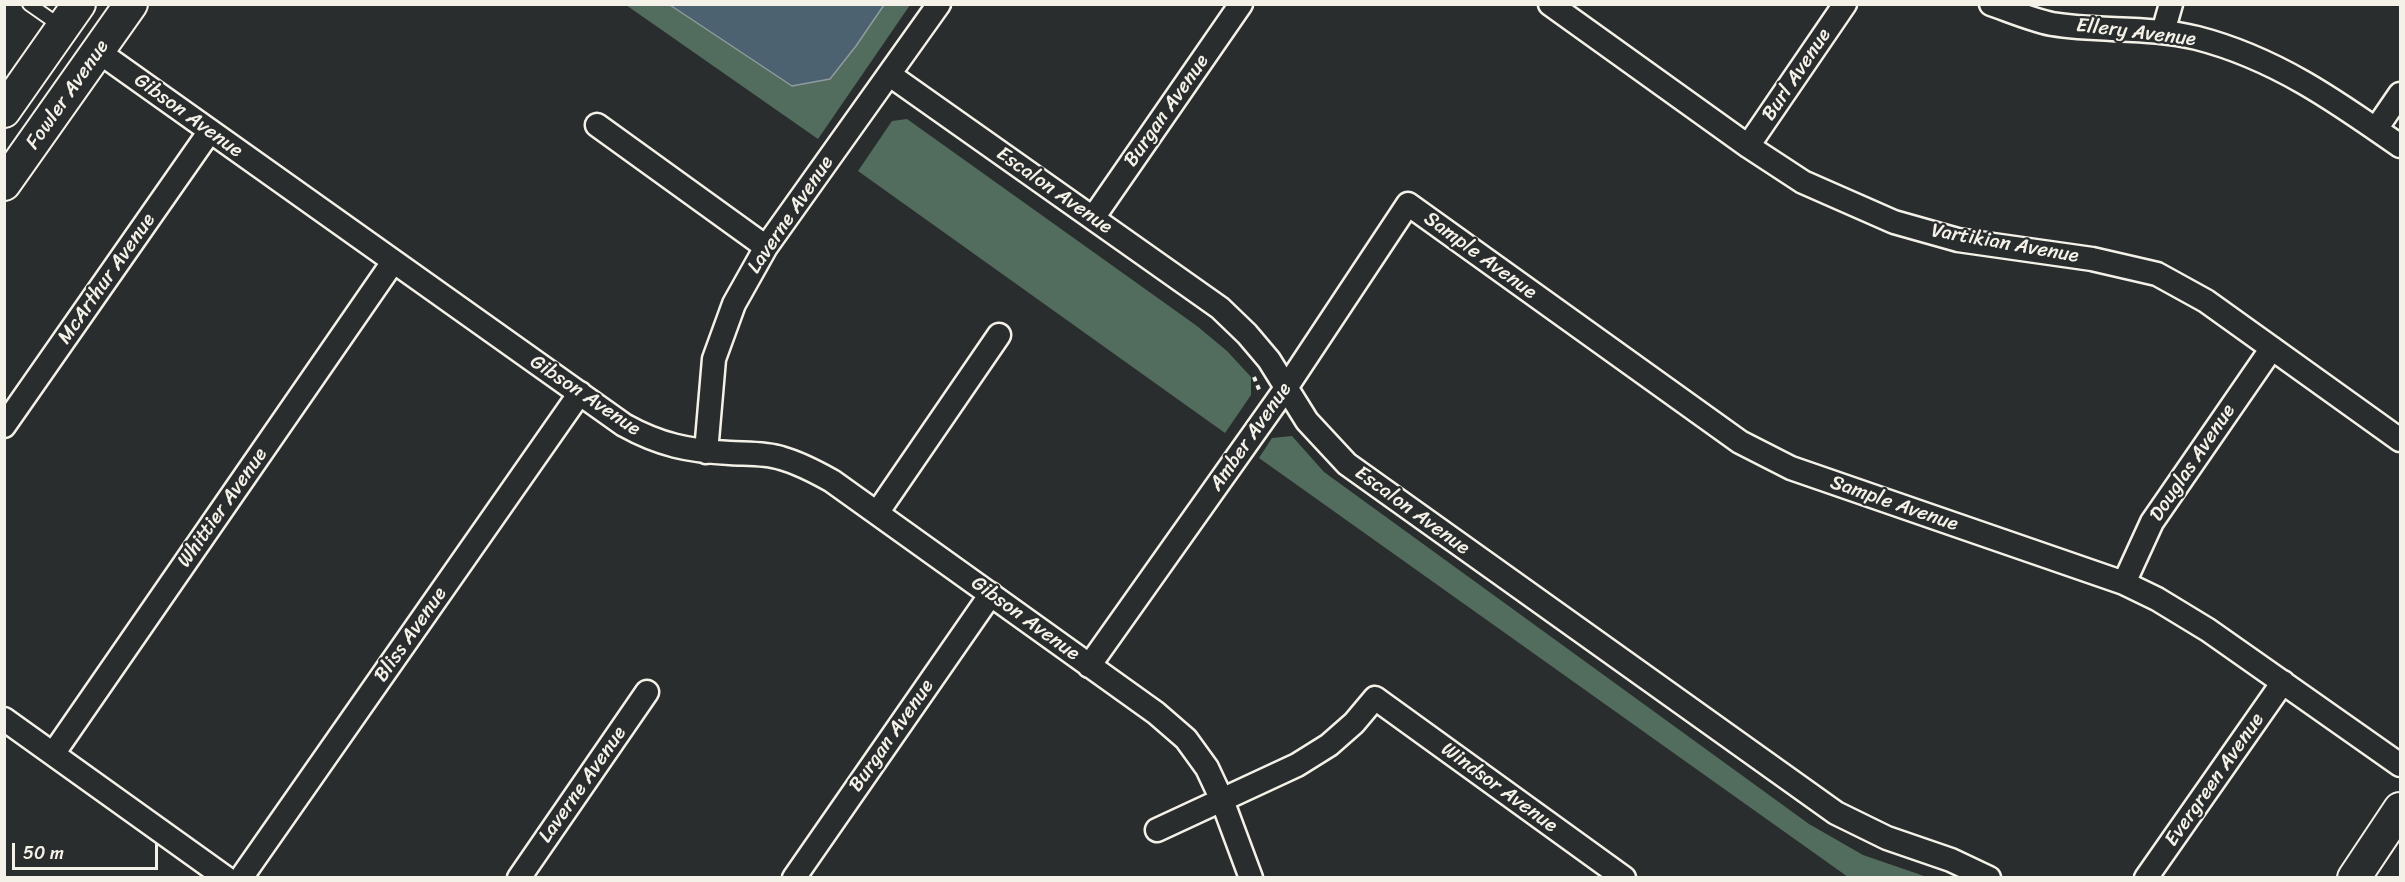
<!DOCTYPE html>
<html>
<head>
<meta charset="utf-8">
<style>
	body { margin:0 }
	#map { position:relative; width:2405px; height:882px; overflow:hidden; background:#2a2d2e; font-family:Sriracha,sans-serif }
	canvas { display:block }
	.frame { position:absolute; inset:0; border:6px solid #f4f1e8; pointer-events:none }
	.scale { position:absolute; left:12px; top:843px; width:146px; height:27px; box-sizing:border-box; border:3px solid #f4f1e8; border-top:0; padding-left:8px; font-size:18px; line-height:21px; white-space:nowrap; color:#f4f1e8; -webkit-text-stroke:4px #2a2d2e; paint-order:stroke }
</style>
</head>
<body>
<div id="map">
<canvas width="2405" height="882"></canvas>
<div class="frame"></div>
<div class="scale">50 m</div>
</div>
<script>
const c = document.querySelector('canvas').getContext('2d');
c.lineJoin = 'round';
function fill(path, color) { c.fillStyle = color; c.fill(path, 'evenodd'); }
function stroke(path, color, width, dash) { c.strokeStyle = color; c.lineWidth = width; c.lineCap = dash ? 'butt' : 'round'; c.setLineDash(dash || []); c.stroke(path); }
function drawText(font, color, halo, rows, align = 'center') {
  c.font = font + ' Sriracha,sans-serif'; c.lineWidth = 4.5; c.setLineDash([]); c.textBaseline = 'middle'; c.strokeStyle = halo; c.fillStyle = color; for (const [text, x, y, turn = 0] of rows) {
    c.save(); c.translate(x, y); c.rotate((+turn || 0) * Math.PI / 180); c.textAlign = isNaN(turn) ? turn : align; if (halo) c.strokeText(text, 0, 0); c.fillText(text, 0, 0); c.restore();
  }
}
const green = new Path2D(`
	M626 5H910L818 139Z
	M907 119 1197 326 1227 351 1251 377V395L1225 433 858 171 892 121Z
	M1292 436 1324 472 1809 824 1863 855 1927 877H1848L1259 458 1272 438Z`);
const water = new Path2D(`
	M670 5H884L856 46 830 79 792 86Z`);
const path = new Path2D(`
	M1254 377 1260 392`);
const lane = new Path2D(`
	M29 4 62 27`);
const street = new Path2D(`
	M1550 4 1748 146 1803 182 1894 222 1958 240 2092 259 2157 274 2206 301 2400 440
	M1991 4C2011 11 2032 20 2052 24 2100 32 2149 26 2197 38 2275 58 2336 101 2400 146
	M2163 32 2171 4
	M99 52 624 425C660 445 689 451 730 453 747 454 766 453 781 458 799 463 816 472 832 481L1156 713 1186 739 1207 768 1222 800 1251 878
	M890 75 1220 308 1247 334 1269 360 1307 421 1347 464 1836 813 1887 838 1951 860 1989 878
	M597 125 766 247
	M2376 129 2400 94
	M1748 146 1845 4
	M1093 218 1241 4
	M4 426 210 131
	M706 452 714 359 734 304 766 247 939 4
	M877 513 999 335
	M2124 583 2152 522 2272 348
	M1089 666 1286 388 1408 204 1740 442 1791 468 2124 583 2157 599 2208 630 2400 765
	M4 719 226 878
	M53 754 393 262
	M1157 830 1297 765 1329 745 1354 723 1375 698 1624 878
	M241 878 580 393
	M519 878 647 692
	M794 878 991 594
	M2146 878 2283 682`);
const secondary = new Path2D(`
	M4 111 79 4
	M4 184 131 4
	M2354 878 2400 809`);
const streetNames = [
	["Ellery Avenue",2136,33,7],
	["Burl Avenue",1797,75,-56],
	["Fowler Avenue",68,95,-55],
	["Burgan Avenue",1167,111,-55],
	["Gibson Avenue",188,116,36],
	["Escalon Avenue",1054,191,35],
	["Laverne Avenue",791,215,-56],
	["Vartikian Avenue",2005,244,10],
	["Sample Avenue",1480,256,36],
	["McArthur Avenue",107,279,-55],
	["Gibson Avenue",585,396,34],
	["Amber Avenue",1251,437,-55],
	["Douglas Avenue",2193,463,-56],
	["Sample Avenue",1894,504,19],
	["Whittier Avenue",223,508,-55],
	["Escalon Avenue",1412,511,36],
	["Gibson Avenue",1025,619,36],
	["Bliss Avenue",411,635,-55],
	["Burgan Avenue",892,736,-55],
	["Evergreen Avenue",2215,780,-55],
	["Laverne Avenue",583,785,-55],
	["Windsor Avenue",1499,788,36]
];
fill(green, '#526d5d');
fill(water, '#4d6270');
stroke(water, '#909ba0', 1.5);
stroke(lane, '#f4f1e8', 16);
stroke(street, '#f4f1e8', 27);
stroke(secondary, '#f4f1e8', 36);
stroke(path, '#f4f1e8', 4, [4.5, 4.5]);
stroke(lane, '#2a2d2e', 12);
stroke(street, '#2a2d2e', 22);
stroke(secondary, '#2a2d2e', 32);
drawText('20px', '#f4f1e8', '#2a2d2e', streetNames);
</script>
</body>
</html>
